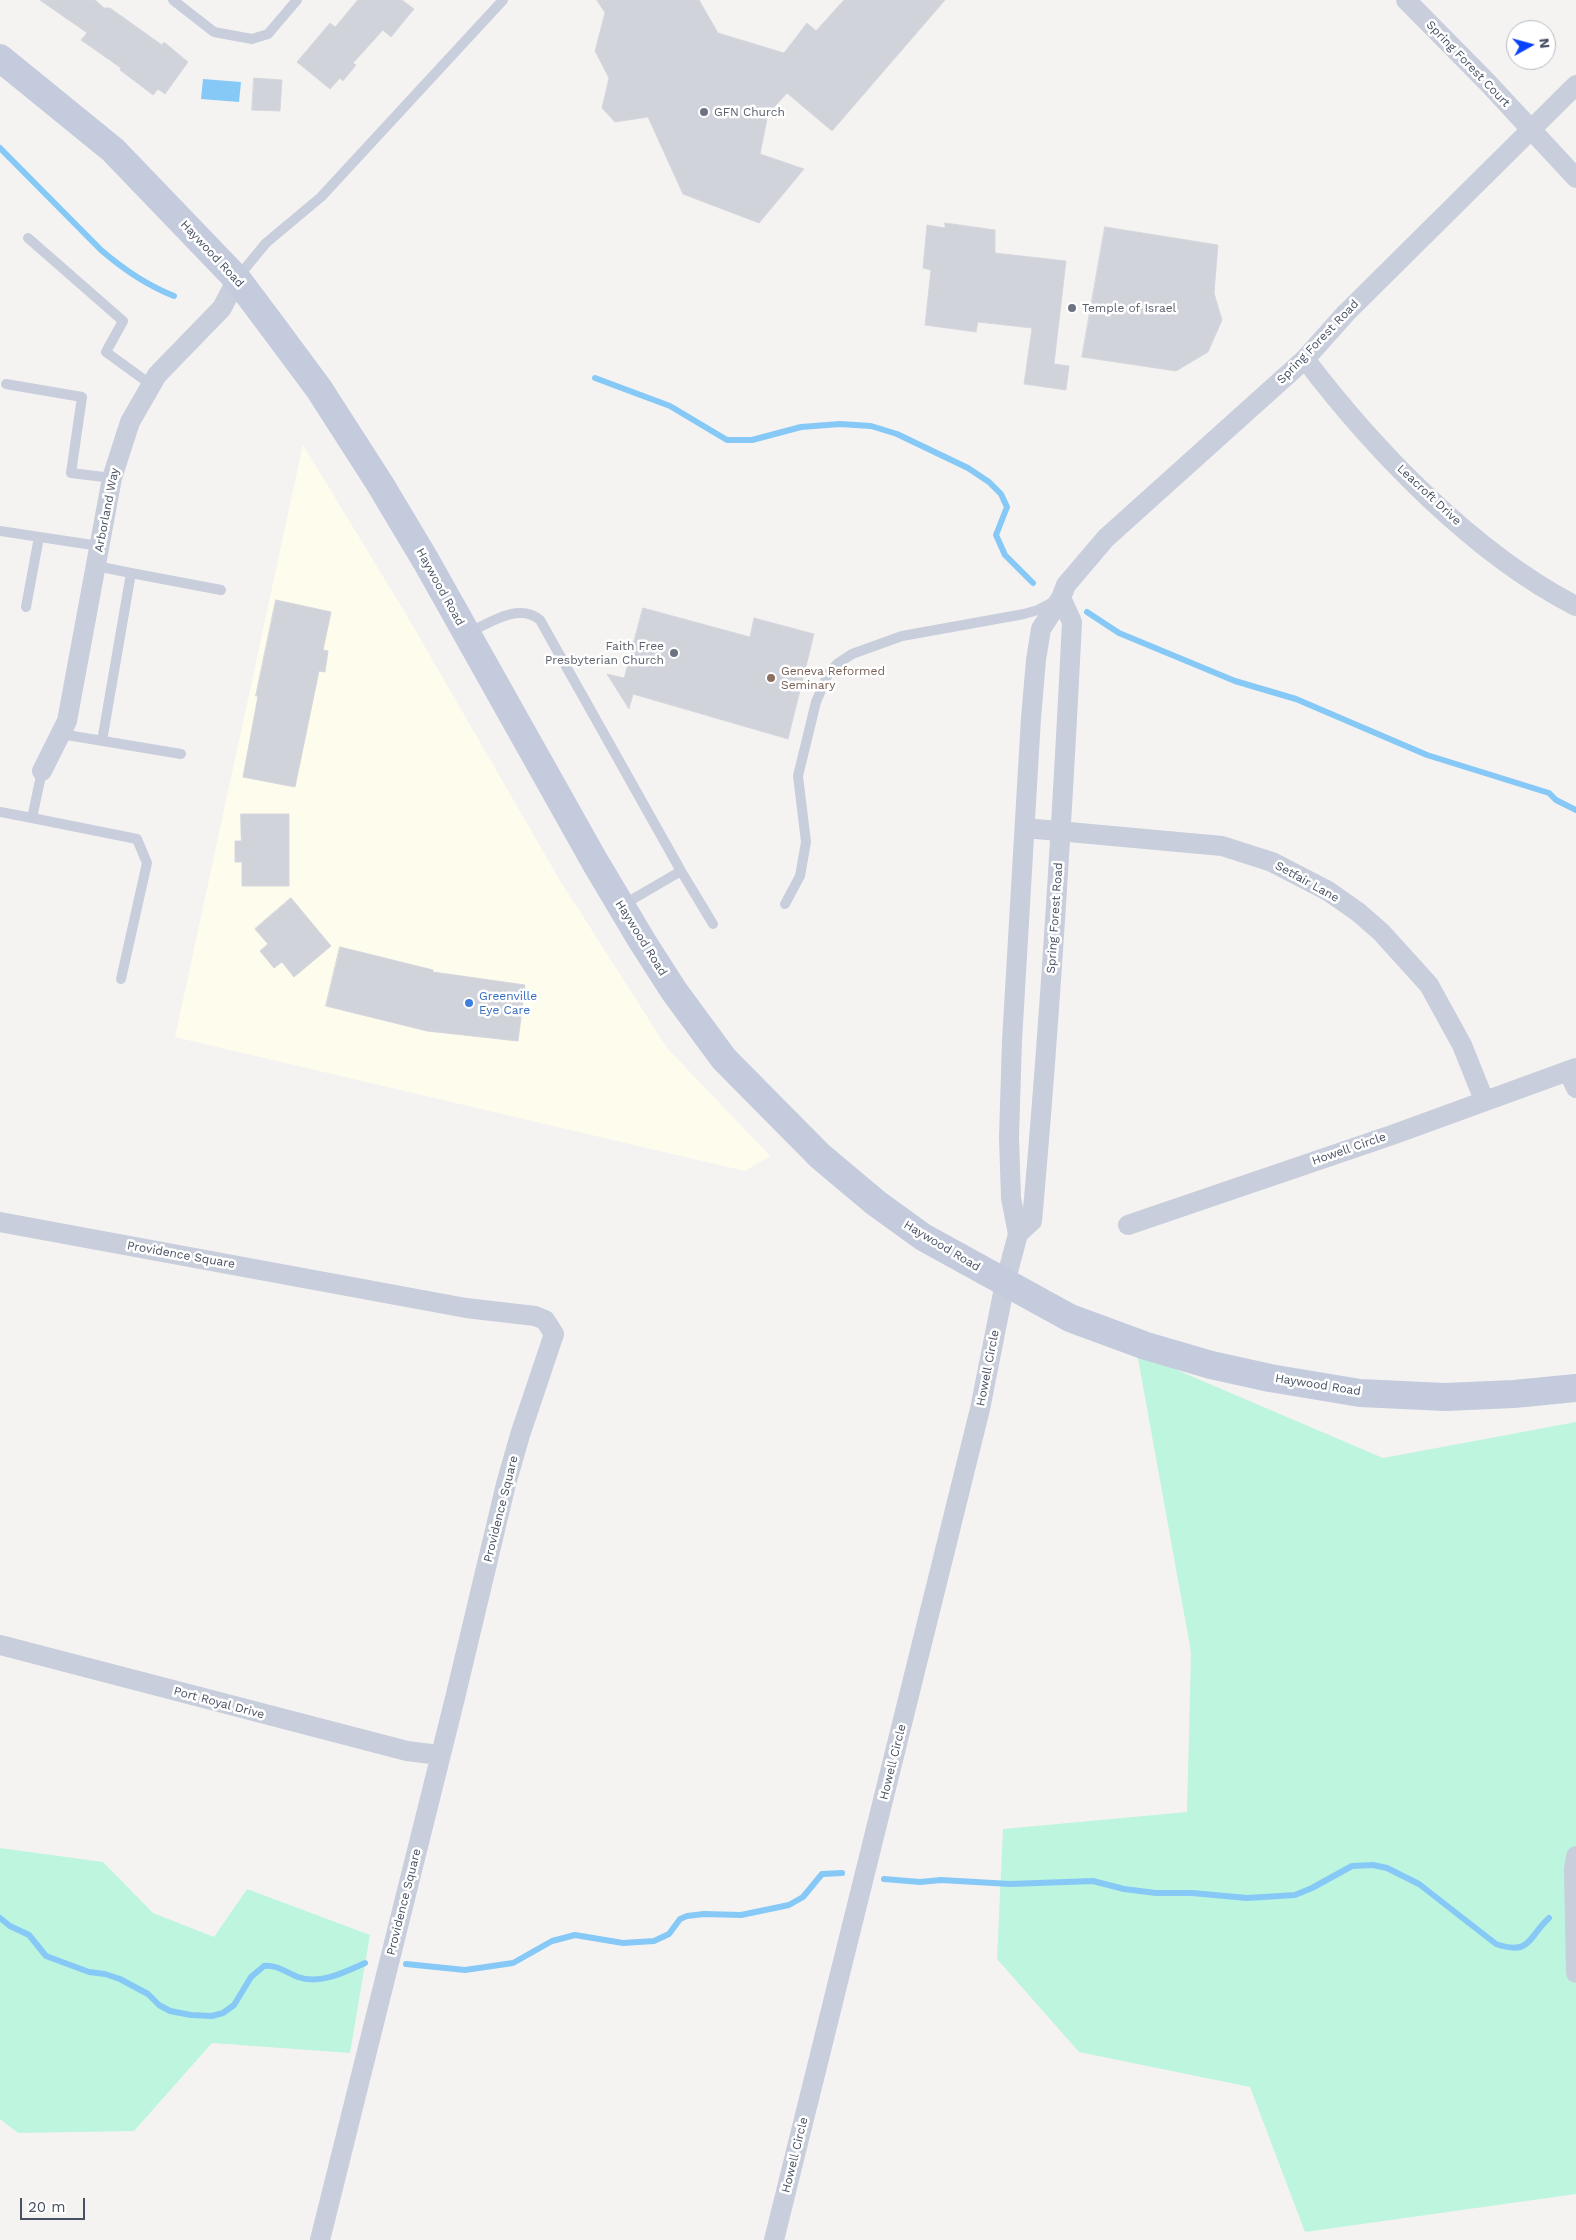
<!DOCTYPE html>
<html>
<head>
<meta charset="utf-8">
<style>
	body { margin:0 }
	#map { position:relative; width:1576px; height:2240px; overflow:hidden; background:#f5f3f2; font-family:"Work Sans",sans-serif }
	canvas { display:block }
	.north { position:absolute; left:1506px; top:20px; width:50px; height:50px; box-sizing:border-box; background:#fff; border:1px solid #b6b9c1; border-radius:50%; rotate:83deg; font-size:14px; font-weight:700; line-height:20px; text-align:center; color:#485163 }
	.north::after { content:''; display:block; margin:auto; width:18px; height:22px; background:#0842fa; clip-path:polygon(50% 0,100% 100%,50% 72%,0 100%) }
	.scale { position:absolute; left:20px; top:2198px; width:65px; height:22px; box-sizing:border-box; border:2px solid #485163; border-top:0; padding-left:6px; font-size:15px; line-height:18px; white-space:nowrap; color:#485163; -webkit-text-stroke:4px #fff; paint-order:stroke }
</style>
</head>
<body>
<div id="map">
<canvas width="1576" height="2240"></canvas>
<div class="north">N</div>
<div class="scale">20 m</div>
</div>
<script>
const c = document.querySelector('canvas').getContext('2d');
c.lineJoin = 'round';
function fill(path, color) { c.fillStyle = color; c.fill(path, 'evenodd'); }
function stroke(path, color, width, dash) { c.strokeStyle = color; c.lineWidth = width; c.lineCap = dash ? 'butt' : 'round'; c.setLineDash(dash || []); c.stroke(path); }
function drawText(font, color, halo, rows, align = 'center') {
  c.font = font + ' "Work Sans",sans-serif'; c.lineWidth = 5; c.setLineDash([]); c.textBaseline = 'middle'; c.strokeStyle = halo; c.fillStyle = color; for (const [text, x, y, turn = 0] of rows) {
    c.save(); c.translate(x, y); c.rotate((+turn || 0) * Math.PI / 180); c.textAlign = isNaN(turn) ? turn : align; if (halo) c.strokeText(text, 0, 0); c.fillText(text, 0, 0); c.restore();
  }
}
const commercial = new Path2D(`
	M303 445 407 616 559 879 667 1048 770 1156 745 1171 175 1037Z`);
const green = new Path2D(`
	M1137 1353 1383 1458 1576 1422V2194L1305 2232 1250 2087 1079 2052 997 1959 1003 1829 1187 1812 1191 1652Z
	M0 1848 103 1862 153 1913 214 1937 247 1889 370 1935 350 2053 212 2043 134 2131 18 2133 0 2119Z`);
const water = new Path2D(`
	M203 79 241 82 239 102 201 99Z`);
const stream = new Path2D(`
	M0 148 101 250C123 269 146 285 174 296
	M595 378 670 406 727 440H752L801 427 840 424 871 426 897 434 968 468 989 482 1001 494 1007 507 996 535 1005 555 1033 583
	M1087 612 1119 633 1235 681 1296 699 1427 755 1549 793 1556 800 1576 810
	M884 1879 920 1882 941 1880 1010 1884 1093 1881 1124 1889 1156 1893H1192L1247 1898 1295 1895 1312 1888 1352 1866 1373 1865 1387 1868 1419 1884 1496 1944C1531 1956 1528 1937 1549 1918
	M0 1918 10 1926 29 1935 46 1956 89 1972 105 1974 120 1979 148 1994 159 2005 170 2011 191 2015 212 2016 223 2013 234 2005 251 1977 264 1966C276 1964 287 1973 298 1977 320 1985 345 1972 365 1963
	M406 1964 465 1970 513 1963 552 1941 575 1935 623 1943 654 1941 669 1934 680 1919 687 1916 704 1914 741 1915 789 1905 803 1897 822 1874 842 1873`);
const building = new Path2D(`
	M40 0H95L104 8H110L162 45 164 42 188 62 165 94 158 89 153 95 120 70 121 68 81 40 87 33Z
	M358 0H402L414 9 391 37 383 30 353 63 356 65 343 81 340 78 330 89 297 62 330 23 335 27Z
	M597 0H699L718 33 784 53 807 23 816 31 844 0H945L832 131 787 93 768 114 760 154 804 169 759 223 683 194 648 117 615 122 602 108 609 78 595 51 605 13Z
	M254 78 282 80 280 111 252 110Z
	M945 223 995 230V253L1066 261 1054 364 1069 366 1066 390 1024 384 1032 328 978 322 976 332 925 325 931 270 923 268 927 225 945 228Z
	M1105 227 1218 245 1214 293 1222 320 1208 352 1176 371 1082 357Z
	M276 600 331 612 323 650 328 651 325 672 319 671 295 787 243 777 258 696H256Z
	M643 608 750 637 754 618 814 634 788 739 633 694 629 709 607 674 624 678Z
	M241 814H289V886H242V862H235V841H241Z
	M291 898 331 946 294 977 282 962 274 968 260 951 268 944 255 929Z
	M340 947 433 970V972L525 985 518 1041 427 1031 326 1006Z`);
const service = new Path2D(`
	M173 0 214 32 252 39 268 34 297 0
	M28 238 123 321 106 352 150 384
	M238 277 266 243 321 197 503 0
	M6 384 82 397 71 473 112 478
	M0 531 99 546
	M96 566 131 573 102 741
	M131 573 221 590
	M26 607 39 537
	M468 633C489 623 519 602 540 620L681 871 713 924
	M61 734 181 754
	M42 771 32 818 137 839 147 863 121 979
	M0 812 32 818
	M785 904 800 876 806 842 798 776 816 702 828 674 837 664 852 654 902 636 1024 614 1038 610 1055 601
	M621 906 681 871`);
const minor = new Path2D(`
	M1406 0 1487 82 1576 178
	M1305 359C1374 450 1474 554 1576 606
	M42 771 67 721 112 478 130 422 157 375 222 308 237 279
	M1025 828 1222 846 1272 862 1328 891 1358 912 1381 932 1429 985 1462 1045 1484 1100
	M1568 1071 1576 1088
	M0 1222 466 1308 535 1316 545 1320 554 1334 520 1435 506 1484 455 1698 320 2240
	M1128 1225 1392 1135 1576 1068
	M1018 1234 1032 1221C1050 1022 1062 822 1072 622L1061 598
	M0 1645 407 1751 439 1755
	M1576 1856 1574 1869 1576 1973
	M774 2240 980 1409 1005 1283 1018 1234 1011 1198 1009 1137 1012 1041 1031 718 1036 660 1041 629 1061 598 1066 585 1106 538 1305 359 1346 313 1576 85`);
const secondary = new Path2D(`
	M0 58 113 150 237 279 273 327 319 389 380 484 426 561 595 862 642 941 674 991 724 1059 820 1156 876 1203 923 1237 1070 1318 1146 1346 1211 1365 1270 1378 1360 1393 1445 1397 1514 1394 1576 1388`);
const markers = [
	[704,112,5,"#6b7280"],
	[1072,308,5,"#6b7280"],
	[674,653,5,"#6b7280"],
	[771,678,5,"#8d6e63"],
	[469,1003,5,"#3f7fe0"]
];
const streetNames = [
	["Spring Forest Court",1468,64,46],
	["Haywood Road",212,254,47],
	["Spring Forest Road",1318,342,-46],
	["Leacroft Drive",1429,495,43],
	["Arborland Way",107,510,-79],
	["Haywood Road",440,587,61],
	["Setfair Lane",1307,882,29],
	["Spring Forest Road",1055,918,-86],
	["Haywood Road",641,938,58],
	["Howell Circle",1349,1149,-19],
	["Haywood Road",942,1246,31],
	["Providence Square",181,1255,10],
	["Howell Circle",988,1368,-79],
	["Haywood Road",1318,1385,9],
	["Providence Square",501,1509,-76],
	["Port Royal Drive",219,1703,15],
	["Howell Circle",893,1762,-76],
	["Providence Square",404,1902,-76],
	["Howell Circle",795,2155,-76]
];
const worshipNames = [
	["GFN Church",714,112],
	["Temple of Israel",1082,308],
	["Faith Free",664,646,"right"],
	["Presbyterian Church",664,660,"right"]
];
const educationNames = [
	["Geneva Reformed",781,671],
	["Seminary",781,685]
];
const shopNames = [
	["Greenville",479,996],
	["Eye Care",479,1010]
];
fill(commercial, '#fefded');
fill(green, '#bef5de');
fill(water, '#87c9f6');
stroke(stream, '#87c9f6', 6);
fill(building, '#d1d3da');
stroke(building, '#d6d7de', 1);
stroke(service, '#c8cedb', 10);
stroke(minor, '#c8cedb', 20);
stroke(secondary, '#c4cbdd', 28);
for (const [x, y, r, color] of markers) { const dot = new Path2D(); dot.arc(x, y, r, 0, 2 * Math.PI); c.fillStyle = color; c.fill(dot); stroke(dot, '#fff', 2); }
drawText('12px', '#485163', '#fff', streetNames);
drawText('12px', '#5b616d', '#fff', worshipNames, 'left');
drawText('12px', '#785e54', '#fff', educationNames, 'left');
drawText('12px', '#366cbe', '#fff', shopNames, 'left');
</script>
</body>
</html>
